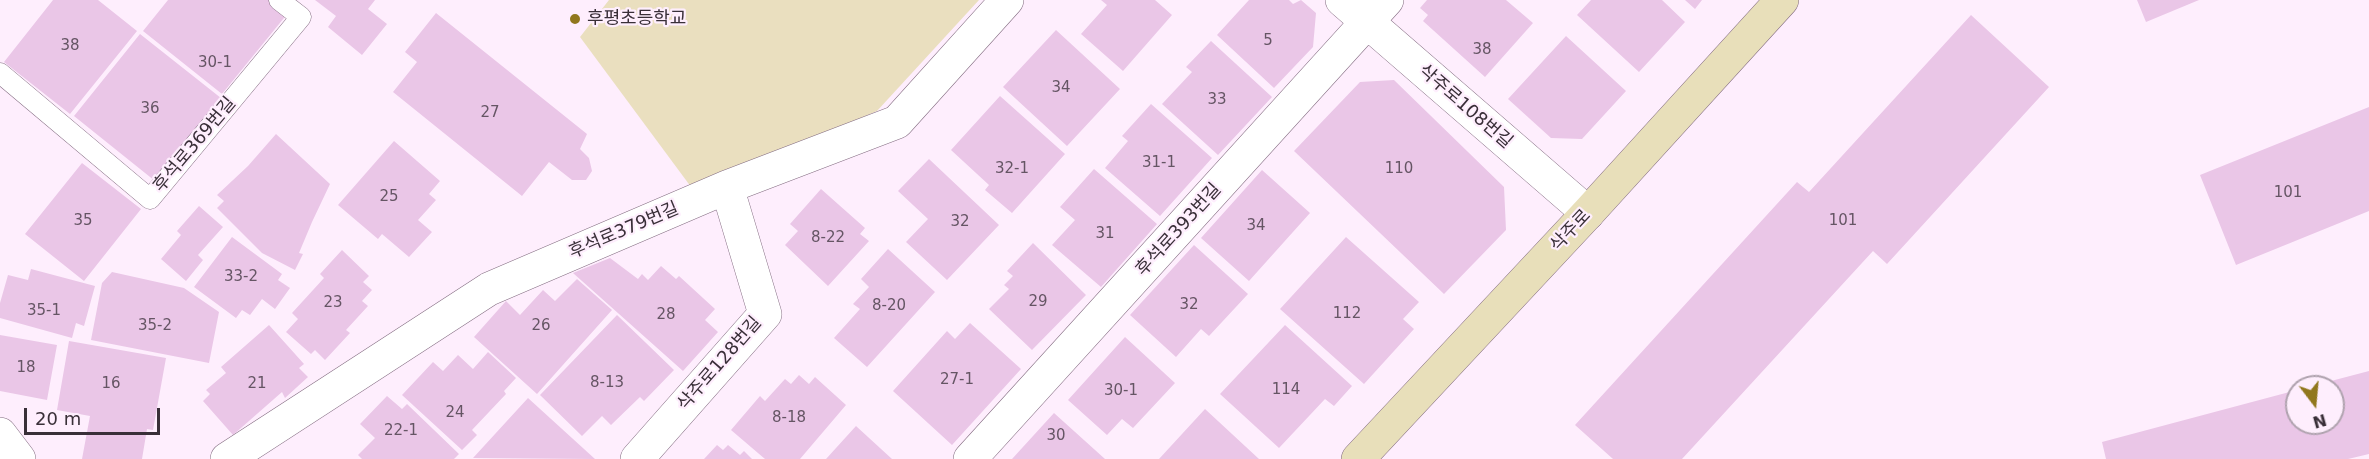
<!DOCTYPE html>
<html>
<head>
<meta charset="utf-8">
<style>
	body { margin:0 }
	#map { position:relative; width:2369px; height:459px; overflow:hidden; background:#feeefd; font-family:"DejaVu Sans",sans-serif }
	canvas { display:block }
	.north { position:absolute; left:2285px; top:375px; width:60px; height:60px; box-sizing:border-box; background:#feeefd; border:2px solid #afa2ae; border-radius:50%; rotate:164deg; font-size:16px; font-weight:700; line-height:24px; text-align:center; color:#392f38 }
	.north::after { content:''; display:block; margin:auto; width:21px; height:27px; background:#91771d; clip-path:polygon(50% 0,100% 100%,50% 72%,0 100%) }
	.scale { position:absolute; left:24px; top:408px; width:136px; height:27px; box-sizing:border-box; border:3px solid #392f38; border-top:0; padding-left:8px; font-size:18px; line-height:21px; white-space:nowrap; color:#392f38; -webkit-text-stroke:4px #feeefd; paint-order:stroke }
</style>
</head>
<body>
<div id="map">
<canvas width="2369" height="459"></canvas>
<div class="north">N</div>
<div class="scale">20 m</div>
</div>
<script>
const c = document.querySelector('canvas').getContext('2d');
c.lineJoin = 'round';
function fill(path, color) { c.fillStyle = color; c.fill(path, 'evenodd'); }
function stroke(path, color, width, dash) { c.strokeStyle = color; c.lineWidth = width; c.lineCap = dash ? 'butt' : 'round'; c.setLineDash(dash || []); c.stroke(path); }
function drawText(font, color, halo, rows, align = 'center') {
  c.font = font + ' "DejaVu Sans","Noto Sans KR",sans-serif'; c.lineWidth = 4.5; c.setLineDash([]); c.textBaseline = 'middle'; c.strokeStyle = halo; c.fillStyle = color; for (const [text, x, y, turn = 0] of rows) {
    c.save(); c.translate(x, y); c.rotate((+turn || 0) * Math.PI / 180); c.textAlign = isNaN(turn) ? turn : align; if (halo) c.strokeText(text, 0, 0); c.fillText(text, 0, 0); c.restore();
  }
}
const green = new Path2D(`
	M609 0H979L877 111 694 191 580 37Z`);
const building = new Path2D(`
	M53 0H98L137 31 70 114 4 62Z
	M168 0H272L288 13 222 94 143 31Z
	M315 0H375L368 9 387 24 362 55 328 27 336 16Z
	M1101 0H1155L1172 15 1123 71 1081 34 1107 5Z
	M1249 0H1289L1293 4 1301 0 1316 13 1313 47 1274 88 1217 35Z
	M1427 0H1506L1533 23 1485 77 1423 21 1428 15 1420 8Z
	M1591 0H1662L1685 22 1639 72 1577 15Z
	M1685 0H1702L1695 9Z
	M2137 0H2199L2146 22Z
	M436 13 587 134 580 149 589 158 592 171 586 180H572L549 162 522 196 393 92 417 62 405 52Z
	M1971 15 2049 87 1887 264 1873 251 1682 459H1613L1575 425 1797 182 1809 192Z
	M1056 30 1120 89 1067 146 1003 87Z
	M140 34 226 102 160 185 74 116Z
	M1566 36 1626 91 1582 139 1551 138 1508 99Z
	M1211 41 1272 97 1218 155 1162 104 1192 72 1186 67Z
	M1394 80 1504 187 1506 230 1444 294 1294 151 1360 82Z
	M1000 96 1065 154 1012 213 985 190 989 185 951 150Z
	M1151 104 1212 158 1160 216 1105 168 1128 141 1122 136Z
	M2369 107V211L2236 265 2200 175Z
	M276 134 330 184 312 222 299 253 303 254 295 270 262 253 217 208 224 201 217 195 248 166Z
	M394 141 440 181 429 194 436 200 418 220 432 232 409 257 382 234 378 239 338 205Z
	M929 159 999 225 947 280 906 242 928 219 898 191Z
	M82 163 141 209 84 281 25 234Z
	M1094 169 1157 224 1101 287 1052 245 1075 220 1060 207Z
	M1262 170 1310 213 1249 281 1201 238Z
	M821 189 865 228 860 234 869 241 828 286 785 245 798 231 790 224Z
	M199 206 223 227 198 255 203 260 186 281 161 259 181 235 177 231Z
	M232 237 282 274 278 280 290 288 275 309 262 299 250 315 242 310 236 318 194 287Z
	M1346 237 1419 302 1403 319 1414 329 1364 384 1280 309Z
	M1033 243 1086 295 1032 350 989 309 1009 289 1004 285 1013 276 1007 271Z
	M1194 245 1248 294 1209 336 1201 329 1176 357 1130 315Z
	M888 249 935 292 867 367 834 338 860 309 853 304 869 287 861 279Z
	M342 250 369 276 363 282 372 290 362 301 368 306 346 330 350 333 325 360 315 350 311 354 286 332 298 319 292 313 324 278 320 274Z
	M610 258 638 279 642 274 648 280 661 266 676 279 679 276 715 309 705 320 718 332 683 371 573 273Z
	M31 269 95 286 84 326 76 323 72 338 0 318V303L8 275 28 280Z
	M112 272 184 288 219 312 209 363 91 340 102 283Z
	M577 279 612 310 537 394 474 337 506 301 520 315 543 290 555 301Z
	M617 315 674 370 644 401 640 397 611 425 602 416 582 436 540 395Z
	M970 323 1021 369 952 445 893 391 947 331 955 339Z
	M269 325 304 364 299 368 308 377 285 398 282 392 233 435 203 401 210 394 206 390 226 373 221 367Z
	M1285 325 1352 386 1334 406 1325 399 1279 448 1220 394Z
	M0 335 57 345 47 400 0 391Z
	M1125 337 1175 383 1133 428 1122 419 1107 435 1068 400Z
	M69 341 166 358 153 430 147 429 142 459H82L90 416 57 410Z
	M488 352 516 378 504 391 506 394 472 430 477 435 462 450 402 395 433 362 443 371 458 355 473 369Z
	M2369 371V454L2348 459H2106L2102 442 2297 390V423H2333V387L2312 386Z
	M799 375 809 384 815 377 846 405 800 459H765L731 430 760 396 765 401 785 379 791 384Z
	M387 396 402 409 407 404 459 454 454 459H362L358 455 375 438 360 424Z
	M528 398 595 459 473 458Z
	M1205 409 1259 459H1159Z
	M1054 413 1105 459H1012Z
	M856 426 892 459H826Z
	M717 445 723 450 728 445 740 455 744 451 752 459H704Z`);
const lane = new Path2D(`
	M0 73 150 199 301 17 279 0`);
const street = new Path2D(`
	M1342 0 1588 213
	M0 434 19 459
	M227 459 489 289 727 187 897 122 1007 0
	M637 459 765 314 727 187
	M970 459 1387 0`);
const secondary = new Path2D(`
	M1358 459 1588 213 1782 0`);
const markers = [
	[575,19,6,"#91771d"]
];
const numberNames = [
	["5",1268,41],
	["38",70,46],
	["38",1482,50],
	["30-1",215,63],
	["34",1061,88],
	["33",1217,100],
	["36",150,109],
	["27",490,113],
	["31-1",1159,163],
	["32-1",1012,169],
	["110",1399,169],
	["101",2288,193],
	["25",389,197],
	["35",83,221],
	["101",1843,221],
	["32",960,222],
	["34",1256,226],
	["31",1105,234],
	["8-22",828,238],
	["33-2",241,277],
	["29",1038,302],
	["23",333,303],
	["32",1189,305],
	["8-20",889,306],
	["35-1",44,311],
	["112",1347,314],
	["28",666,315],
	["35-2",155,326],
	["26",541,326],
	["18",26,368],
	["27-1",957,380],
	["8-13",607,383],
	["16",111,384],
	["21",257,384],
	["114",1286,390],
	["30-1",1121,391],
	["24",455,413],
	["8-18",789,418],
	["22-1",401,431],
	["30",1056,436]
];
const poiNames = [
	["후평초등학교",587,19]
];
const streetNames = [
	["삭주로108번길",1465,107,41],
	["후석로369번길",195,145,-50],
	["후석로393번길",1179,230,-48],
	["후석로379번길",624,231,-23],
	["삭주로",1571,231,-47],
	["삭주로128번길",720,364,-49]
];
fill(green, '#eadfbf');
fill(building, '#eac6e7');
stroke(lane, '#836c81', 21);
stroke(street, '#836c81', 34);
stroke(secondary, '#836c81', 34);
stroke(lane, '#fff', 20);
stroke(street, '#fff', 33);
stroke(secondary, '#e8dfba', 33);
for (const [x, y, r, color] of markers) { const dot = new Path2D(); dot.arc(x, y, r, 0, 2 * Math.PI); c.fillStyle = color; c.fill(dot); stroke(dot, '#feeefd', 2); }
drawText('15px', '#655564', null, numberNames);
drawText('18px', '#392f38', '#feeefd', poiNames, 'left');
drawText('18px', '#392f38', '#feeefd', streetNames);
</script>
</body>
</html>
